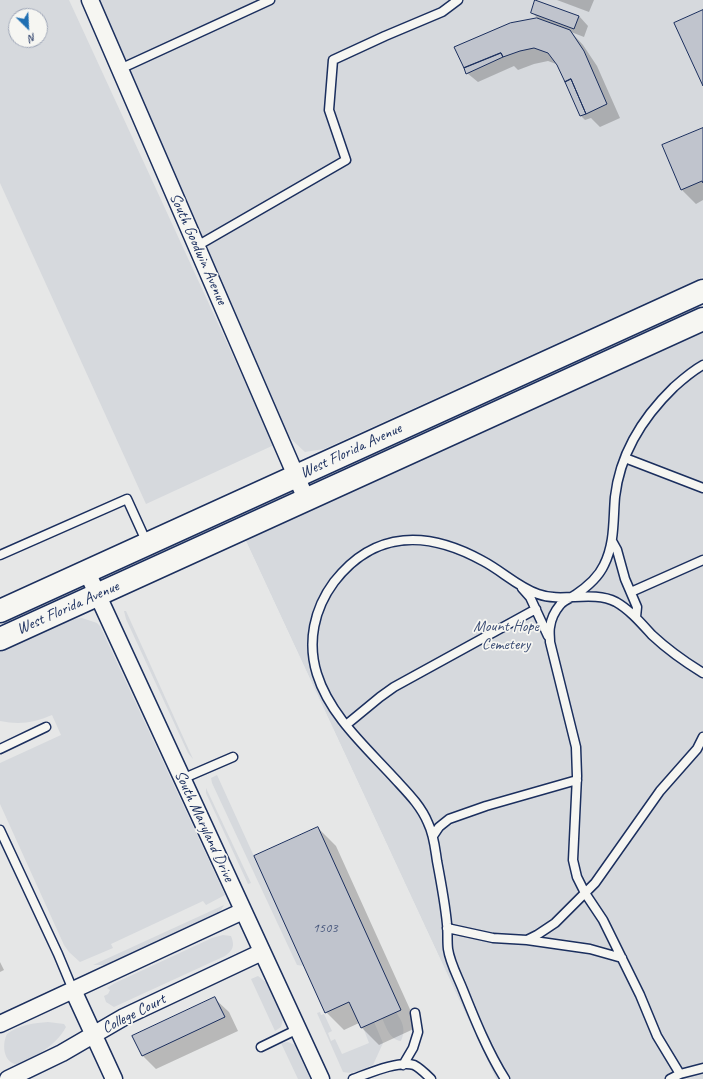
<!DOCTYPE html>
<html>
<head>
<meta charset="utf-8">
<style>
	body { margin:0 }
	#map { position:relative; width:703px; height:1079px; overflow:hidden; background:#f6f6f2; font-family:Caveat,sans-serif }
	canvas { display:block }
	.north { position:absolute; left:8px; top:8px; width:40px; height:40px; box-sizing:border-box; background:#f6f6f2; border:1px solid #9ea6b7; border-radius:50%; rotate:156deg; font-size:11px; font-weight:700; line-height:16px; text-align:center; color:#1b2f5e }
	.north::after { content:''; display:block; margin:auto; width:14px; height:18px; background:#1f6fb2; clip-path:polygon(50% 0,100% 100%,50% 72%,0 100%) }
</style>
</head>
<body>
<div id="map">
<canvas width="703" height="1079"></canvas>
<div class="north">N</div>
</div>
<script>
const c = document.querySelector('canvas').getContext('2d');
c.lineJoin = 'round';
function fill(path, color) { c.fillStyle = color; c.fill(path, 'evenodd'); }
function stroke(path, color, width, dash) { c.strokeStyle = color; c.lineWidth = width; c.lineCap = dash ? 'butt' : 'round'; c.setLineDash(dash || []); c.stroke(path); }
function drawText(font, color, halo, rows, align = 'center') {
  c.font = font + ' Caveat,sans-serif'; c.lineWidth = 3.5; c.setLineDash([]); c.textBaseline = 'middle'; c.strokeStyle = halo; c.fillStyle = color; for (const [text, x, y, turn = 0] of rows) {
    c.save(); c.translate(x, y); c.rotate((+turn || 0) * Math.PI / 180); c.textAlign = isNaN(turn) ? turn : align; if (halo) c.strokeText(text, 0, 0); c.fillText(text, 0, 0); c.restore();
  }
}
const built = new Path2D(`
	M0 0H703V331L245 539 496 1079H0ZM16 16H40V40H16Z`);
const green = new Path2D(`
	M0 0H69L274 445 146 504 0 183ZM16 16H40V40H16Z
	M100 0H703V277L324 449 305 452 289 437 282 423Z
	M703 331V1079H496L245 539Z
	M124 611H126L193 759 188 753 126 619Z
	M82 618 97 623 100 626 225 895 206 905 203 901 111 944 113 948 80 962 69 952 64 945 0 804V763L61 735 52 715C34 723 19 725 0 721V652L73 619Z
	M217 775 304 966 297 965 212 783 211 778Z
	M206 788 251 883 248 884 206 793Z
	M224 905 221 910 212 916 111 962 105 965H93Z
	M223 935 231 936C235 946 233 950 225 956L114 1007 106 1002 104 996 108 994 110 990 107 988 115 983 212 938Z
	M258 976 267 983 283 1019 281 1027 275 1031 251 979Z
	M320 1012 321 1015 324 1014 332 1031 328 1033 331 1041 335 1039 342 1054 369 1043 363 1027 374 1022 383 1043 373 1065C363 1069 354 1075 343 1072L317 1013Z
	M396 1012C403 1023 406 1029 401 1041 390 1040 386 1027 382 1018Z
	M48 1022 64 1024 66 1027C60 1038 51 1046 40 1053 36 1056 30 1061 25 1063 6 1070 0 1048 7 1034 18 1025 35 1023 48 1022Z
	M288 1042 295 1045 310 1079H298L281 1043Z`);
const shadow = new Path2D(`
	M557 0H594L589 12Z
	M532 12 579 16 588 26 584 37 571 32 583 45 597 66 620 118 600 127 591 118 585 120 581 116 559 65 548 61 534 64 518 70 514 66 478 82 467 73 538 19Z
	M703 129V200L696 204 682 190 663 146Z
	M318 828 336 846 418 1027 379 1045 362 1028 359 1023 344 1030 326 1012Z
	M0 962 4 970 0 972Z
	M215 999 229 1012 238 1031 156 1069 143 1056 133 1037Z`);
const building = new Path2D(`
	M535 0 579 16 574 29 531 13Z
	M703 10V86L674 23Z
	M537 18 570 30 584 51 607 104 586 114 571 79 565 82 557 65 548 53 534 48 520 51 503 57 501 53 464 68 454 47 510 23Z
	M501 53 503 57 466 74 464 68Z
	M571 79 586 114 580 116 565 82Z
	M703 128V183L702 181 681 190 662 145Z
	M318 827 401 1010 361 1028 349 1002 325 1013 254 856Z
	M215 997 225 1017 142 1056 132 1036Z`);
const service = new Path2D(`
	M120 69 270 0
	M197 246 346 160 329 110 333 60 385 36 442 12 458 0
	M625 458 703 488
	M612 541 617 550 625 579 637 607 636 617
	M0 555 127 499 147 543
	M522 588 530 597 548 636
	M631 592 703 560
	M346 725 380 697 394 687 536 609
	M0 749 46 727
	M182 779 233 757
	M0 830 58 954 73 990
	M433 836 439 827 449 819 486 806 577 780
	M447 928 493 938 527 940 537 935 555 923 595 883 660 791 697 749 703 737
	M527 940 590 949 622 958
	M261 1047 298 1029
	M403 1065 413 1048 418 1032 415 1013
	M680 1074 657 1036 640 995 603 920 585 893 577 877 573 860 577 776 576 747 550 642C550 637 549 631 550 627 551 619 555 611 560 605 563 601 570 598 575 595 587 587 598 578 604 565 615 543 613 520 615 497 620 453 643 417 674 387 683 379 692 371 703 365
	M353 1079C367 1074 399 1060 414 1065 420 1068 426 1074 431 1079
	M505 1079C488 1052 475 1020 463 990 458 977 450 963 448 949 447 941 448 932 447 924 445 903 441 882 437 861 435 848 434 835 428 823 421 806 408 793 396 780 367 748 330 716 317 674 307 642 314 609 334 582 375 529 429 531 483 561 502 571 518 587 538 594 562 603 592 590 616 602 630 610 641 623 652 635 668 650 685 662 703 673
	M670 1079 680 1074 703 1068`);
const minor = new Path2D(`
	M90 0 306 499
	M87 572 321 1079
	M73 990 114 1079
	M0 1024 243 911
	M8 1079 62 1053 124 1017 262 952`);
const secondary = new Path2D(`
	M0 611 703 291
	M0 639 703 319`);
const numberNames = [
	["1503",325,928]
];
const streetNames = [
	["South Goodwin Avenue",198,249,66],
	["West Florida Avenue",351,451,-25],
	["West Florida Avenue",68,608,-24],
	["South Maryland Drive",204,826,65],
	["College Court",134,1014,-27]
];
const parkNames = [
	["Mount Hope",506,627],
	["Cemetery",506,645]
];
fill(built, '#e6e7e7');
fill(green, '#d6d9dd');
fill(shadow, '#0003');
fill(building, '#c0c4cd');
stroke(building, '#1b2f5e', 1);
stroke(service, '#1b2f5e', 11);
stroke(minor, '#1b2f5e', 19);
stroke(secondary, '#1b2f5e', 25);
stroke(service, '#f6f6f2', 8);
stroke(minor, '#f6f6f2', 16);
stroke(secondary, '#f6f6f2', 22);
drawText('14px', '#44547a', null, numberNames);
drawText('16px', '#1b2f5e', '#f6f6f2', streetNames);
drawText('16px', '#405177', '#f6f6f2', parkNames);
</script>
</body>
</html>
